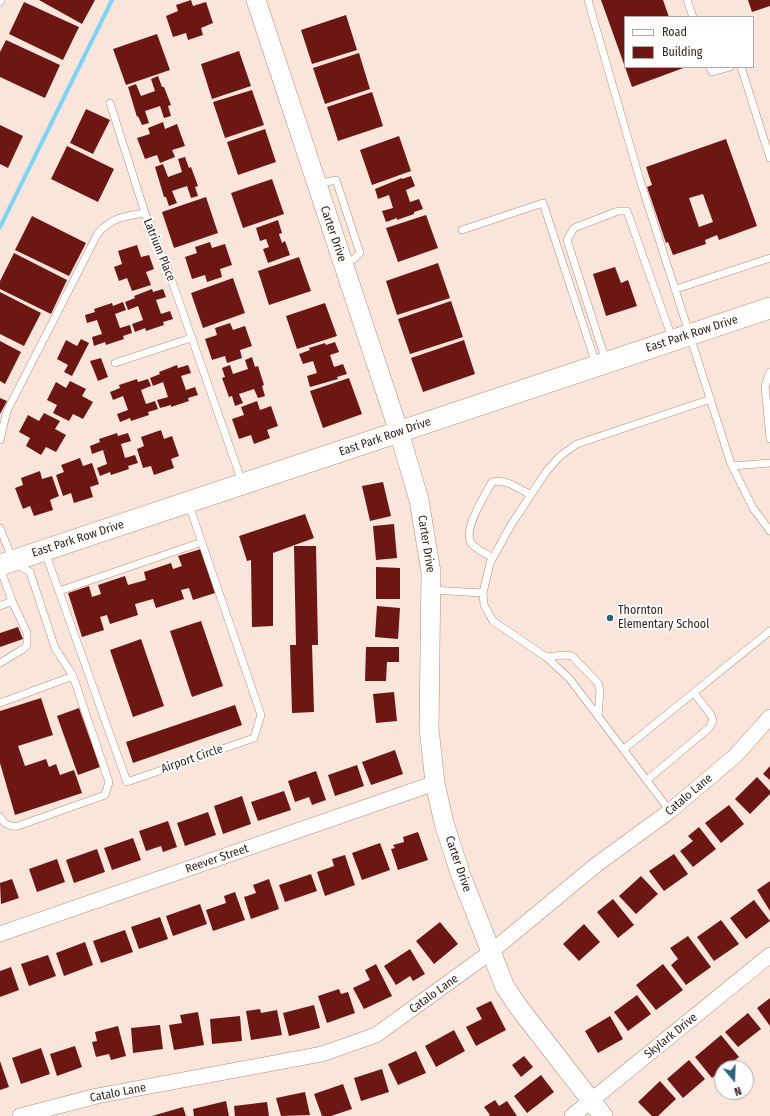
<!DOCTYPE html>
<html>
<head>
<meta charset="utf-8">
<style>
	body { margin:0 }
	#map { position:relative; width:770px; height:1116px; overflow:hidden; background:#fae5db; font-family:"Fira Sans Condensed",sans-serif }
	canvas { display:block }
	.legend { position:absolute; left:624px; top:16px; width:130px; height:52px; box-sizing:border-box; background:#fff; border:1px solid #b0a8a5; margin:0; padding:5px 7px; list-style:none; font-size:12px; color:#39261d }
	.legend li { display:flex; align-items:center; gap:8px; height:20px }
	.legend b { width:20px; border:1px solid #b0a8a5 }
	.north { position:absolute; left:714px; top:1060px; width:40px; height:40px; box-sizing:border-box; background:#fff; border:1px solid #b0a8a5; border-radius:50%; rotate:161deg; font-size:11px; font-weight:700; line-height:16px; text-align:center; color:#39261d }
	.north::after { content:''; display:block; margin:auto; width:14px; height:18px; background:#28657c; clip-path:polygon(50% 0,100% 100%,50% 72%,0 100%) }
</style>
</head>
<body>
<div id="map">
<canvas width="770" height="1116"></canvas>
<ul class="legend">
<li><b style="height:5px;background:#fff"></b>Road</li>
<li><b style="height:11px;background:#6d1715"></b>Building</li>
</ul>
<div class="north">N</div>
</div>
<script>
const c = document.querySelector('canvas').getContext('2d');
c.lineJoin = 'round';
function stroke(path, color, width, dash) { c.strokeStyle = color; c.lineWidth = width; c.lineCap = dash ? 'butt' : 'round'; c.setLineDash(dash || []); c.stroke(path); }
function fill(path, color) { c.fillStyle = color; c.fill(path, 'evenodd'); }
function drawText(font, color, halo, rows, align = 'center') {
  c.font = font + ' "Fira Sans Condensed",sans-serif'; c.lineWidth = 4; c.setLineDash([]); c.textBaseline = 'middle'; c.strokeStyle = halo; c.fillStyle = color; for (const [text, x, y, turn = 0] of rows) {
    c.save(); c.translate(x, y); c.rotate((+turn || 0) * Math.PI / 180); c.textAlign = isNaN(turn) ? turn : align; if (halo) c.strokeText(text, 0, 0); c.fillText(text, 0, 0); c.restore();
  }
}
const stream = new Path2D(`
	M0 227 112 0`);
const building = new Path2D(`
	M39 0H95L82 24Z
	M191 0 193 6 206 2 213 23 201 28 203 35 188 40 186 33 173 37 166 16 178 11 176 5Z
	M601 0H663L669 17H625V67Z
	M748 0H770V6L752 12Z
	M24 2 79 27 63 60 9 34Z
	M346 15 357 50 312 64 301 30Z
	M157 34 170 70 126 85 113 49Z
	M6 40 60 65 45 98 0 77V52Z
	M239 51 251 86 212 99 201 64Z
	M359 53 370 89 325 104 313 68Z
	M625 67H686L632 87Z
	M158 76 162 87H164L171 105 168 106 171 116 164 118 160 106 145 111 149 123 142 125 138 116 137 117 128 87 136 84 141 96 155 91 151 79Z
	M252 90 264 125 225 138 213 102Z
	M372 92 383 126 338 141 327 107Z
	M86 109 110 120 93 154 70 143Z
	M163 122 165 129 177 124 185 146 172 150 175 157 160 163 157 155 145 159 137 138 150 134 148 128Z
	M0 125 23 136 8 168 0 164Z
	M265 129 276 162 238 175 227 142Z
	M399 136 411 171 372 185 360 150Z
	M726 139 757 226 719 240 717 235 705 240 706 244 673 255 668 242 666 243 647 187 652 185 646 167ZM703 194 713 222 699 227 689 198Z
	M67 146 114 169 98 202 51 179Z
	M185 157 189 168 191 167 198 186 195 187 198 196 191 198 187 186 172 191 177 203 169 206 166 197H164L155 167 163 164 168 177 182 172 178 159Z
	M411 176 415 186 406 190 410 202 419 199 423 209 414 212V214L397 220V218L386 222 382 211 393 208 389 195 378 199 375 189 402 178V179Z
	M272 179 284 214 243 228 231 193Z
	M206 197 218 233 174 248 162 212Z
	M426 215 438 248 398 262 386 228Z
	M32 216 86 243 69 276 15 250Z
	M278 220 282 233 279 234 282 243 285 241 290 255 268 263 263 249 269 247 266 239 260 241 256 228Z
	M210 242 212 248 225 244 232 265 220 269 222 277 207 282 205 275 192 279 185 257 197 253 195 247Z
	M137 245 141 257 149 255 154 269 146 272 151 285 132 291 127 278 119 281 114 267 122 264 118 251Z
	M14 253 67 280 51 314 0 289V281Z
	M299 257 311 291 269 305 258 271Z
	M438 263 450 298 397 315 386 281Z
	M615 267 621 283 628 280 637 306 606 316 593 274Z
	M233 278 245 313 203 328 191 293Z
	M152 289 153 292 163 289 166 297 156 300 161 314 170 311 173 319 163 322 164 325 146 331 145 328 135 332 132 324 143 320 138 306 128 310 125 302 135 298 134 296Z
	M0 292 41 313 24 346 0 334Z
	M451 301 463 337 410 354 398 319Z
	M123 302 126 310 115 314 120 328 130 325 132 333 123 336 124 339 106 345 105 342 94 346 92 337 102 334 97 320 87 323 85 315 95 312 94 309 112 303 113 306Z
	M325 303 337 336 297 349 286 316Z
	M230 323 233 330 245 326 252 346 240 350 242 358 227 363 225 356 212 360 205 339 217 335 215 328Z
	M81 339 89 343 72 376 64 372 68 365 57 359 66 340 77 346Z
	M464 340 475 374 423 392 411 358Z
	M0 341 21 352 5 384 0 381Z
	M335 342 339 352 330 355 334 367 343 364 347 374 337 377 338 379 310 387 307 376 317 373 313 361 303 364 299 354 310 350 309 348 325 343 326 345Z
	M252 357 255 367 258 366 264 385 262 386 265 396 258 398 254 389 239 394 243 403 235 406 232 396 229 397 222 378 225 377 222 368 230 365 233 374 248 369 245 360Z
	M101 358 108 377 98 381 90 361Z
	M177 365 178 368 188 365 191 373 181 376 186 390 195 387 198 395 188 398 189 401 171 407V405L160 408 157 400 168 397 163 382 153 386 150 378 160 374 159 372Z
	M349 378 362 414 323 428 310 391Z
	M137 379 138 382 148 379 151 386 141 390 146 404 155 401 158 409 148 412 149 415 131 421 130 418 120 422 117 414 128 410 123 396 113 400 110 392 120 388 119 385Z
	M70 381 86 389 82 396 93 402 83 419 73 414 69 421 53 413 57 405 47 400 56 382 66 388Z
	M0 398 7 401 0 414Z
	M257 401 260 410 271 406 278 426 267 430 270 438 254 444 251 435 239 439 232 419 244 415 241 407Z
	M44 413 60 421 55 429 66 435 56 452 46 447 41 455 26 446 30 438 19 432 28 415 39 421Z
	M161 430 164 439 172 436 179 456 171 459 174 468 154 475 151 466 143 468 137 449 144 446 141 437Z
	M117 433 118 436 128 433 131 441 121 444 125 458 135 455 138 463 128 466 129 469 111 475 110 472 100 476 97 468 107 464 103 450 92 454 90 446 100 442 99 439Z
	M80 458 83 466 92 463 99 484 90 487 93 497 74 503 71 493 63 496 56 475 64 472 61 465Z
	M40 471 42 479 52 476 59 496 50 500 53 510 34 516 30 506 23 509 15 488 23 485 21 478Z
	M383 482 391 516 370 521 362 486Z
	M305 514 314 538 273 553V626L252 627 251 560 247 561 239 536Z
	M394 524 397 558 376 560 373 526Z
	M294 546H316L318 645H312L314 712 292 713 290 645H296Z
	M201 549 215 593 193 600 189 588 181 590 184 599 156 608 153 599 135 604 138 615 110 624 107 615 100 617 104 630 82 637 68 593 89 586 92 597 101 594 98 585 125 576 128 585 146 580 144 572 171 563 173 569 182 566 178 556Z
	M376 567 400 568V599H376Z
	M377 606 400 608 398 639 375 637Z
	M201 621 223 686 192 697 170 631Z
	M18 627 23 639 0 647V633Z
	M141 639 164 706 133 717 110 650Z
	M366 647H399V662H387L386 681H365Z
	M394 692 397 721 376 723 373 694Z
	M41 698 53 735 18 746 25 766 46 759 49 767 56 764 60 775 74 770 82 793 15 815 0 763V711Z
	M235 705 242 725 133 763 126 742Z
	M79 708 100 767 78 775 57 716Z
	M395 750 403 774 371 785 362 762Z
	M357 765 364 786 335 796 328 775Z
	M770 766V780L763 774Z
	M316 771 326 800 312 805 309 797 295 802 288 781Z
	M757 777 770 791V794L750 814 735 799Z
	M284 791 291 810 258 821 251 802Z
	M242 796 251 824 223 834 214 806Z
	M729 805 744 824 721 843 705 823Z
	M208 812 216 835 185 846 177 823Z
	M168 821 177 847 163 852 161 846 146 851 139 831Z
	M699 827 716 849 693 867 680 851 693 841 688 836Z
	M418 832 428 860 398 870 391 849 395 848 393 845 404 842 403 837Z
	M133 838 141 860 112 870 104 848Z
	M380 843 390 870 362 880 352 853Z
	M97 849 105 872 74 883 66 860Z
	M674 854 688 874 664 891 649 871Z
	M345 855 355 885 325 896 317 872 334 866 332 859Z
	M57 859 65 882 37 892 29 869Z
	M311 874 317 891 285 902 279 885Z
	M641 876 658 894 636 914 619 896Z
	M12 879 19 898 1 904 0 883Z
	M269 879 279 909 251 919 244 897 256 893 253 885Z
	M770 881V911L757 890Z
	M235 892 245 920 213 931 206 910 226 903 224 896Z
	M613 899 634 925 618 938 597 912Z
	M754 900 770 921 746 939 730 918Z
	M200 904 207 924 173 936 166 916Z
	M160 917 168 939 139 949 131 927Z
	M721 920 739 944 714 961 697 937Z
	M440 922 458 944 434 964 416 941Z
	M584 924 600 942 579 961 563 944Z
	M125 930 133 952 101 963 93 941Z
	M688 936 711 967 686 985 671 965 678 959 670 948Z
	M85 942 93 965 64 976 56 953Z
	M410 949 425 974 413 981 410 976 396 985 384 966Z
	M48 955 56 976 29 986 21 964Z
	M376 964 392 996 364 1009 353 988 370 980 365 970Z
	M663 964 683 990 656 1010 636 985Z
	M11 967 19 990 0 997V971Z
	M339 989 341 994 348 992 355 1013 327 1023 318 996Z
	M637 995 651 1014 628 1031 614 1012Z
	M770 998V1026L757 1008Z
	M491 1001 506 1030 476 1046 466 1027 482 1019 476 1008Z
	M314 1005 320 1028 289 1036 283 1013Z
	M260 1009 261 1013 277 1010 282 1035 251 1040 246 1011Z
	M198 1012 204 1045 174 1050 169 1025 182 1023 180 1015Z
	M748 1013 761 1029 738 1047 725 1032Z
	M240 1016 242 1041 212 1044 210 1019Z
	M610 1016 623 1039 598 1053 585 1031Z
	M160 1025 163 1049 133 1053 131 1028Z
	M118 1026 126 1056 111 1060 109 1054 96 1057 92 1042 97 1041 95 1032Z
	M454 1030 465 1051 436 1067 425 1046Z
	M721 1035 739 1057 725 1068H722V1070L712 1078 695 1057Z
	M75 1046 82 1067 57 1076 50 1054Z
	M41 1048 50 1074 21 1084 12 1058Z
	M416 1051 426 1073 398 1085 388 1064Z
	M524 1056 533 1067 521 1077 512 1065Z
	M689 1060 705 1079 683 1098 667 1079Z
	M0 1061 9 1087 0 1090Z
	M382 1069 389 1092 361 1101 354 1078Z
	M541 1075 554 1092 527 1113 514 1096Z
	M660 1081 676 1099 658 1116H652L638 1102Z
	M343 1084 352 1109 331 1116H322L314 1094Z
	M305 1092 310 1115 281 1116 276 1098Z
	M495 1100 499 1106 507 1101 517 1116H488L490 1115 484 1107Z
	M226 1101 229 1116H194L193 1109Z
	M267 1102 269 1116H235L234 1106Z
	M183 1107 186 1116H152Z`);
const service = new Path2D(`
	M588 0 640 180 731 464 753 508 770 531
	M687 0 693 17
	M0 2 1 0
	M710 67 712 72 730 67
	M741 67 770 158
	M110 103 145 213
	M317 184 336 180 360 253 354 259 344 263
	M462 230 543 203 596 364
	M676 289 770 258
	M606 361 567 240 574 228 618 211H627L672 338
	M115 363 191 338
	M770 372 765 386 770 439
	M0 440 7 411 98 233C113 217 125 216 145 213L167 267 242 482
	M732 466 770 463
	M0 528 13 561 30 572 55 648 73 676 109 782 105 795 18 826C9 827 4 824 0 817
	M45 552 127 782 254 738 261 715 189 505
	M493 558C487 554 477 550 472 544 461 532 485 495 492 482 505 478 519 489 531 495
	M0 568 12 601 0 606
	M431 590 483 593 484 605 493 621 546 657 569 678 670 811
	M59 591 202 542
	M483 593 490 563 511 525 546 472 560 456 577 444 711 399
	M546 657 564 655 572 656 598 683 600 691 598 715
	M0 663 23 649 27 645V633L12 601
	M0 703 73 676
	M624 749 770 631
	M647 780 709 728 713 721 711 715 694 693`);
const minor = new Path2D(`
	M0 934 435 783
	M20 1116 97 1096 322 1054 376 1035 492 951 596 865 670 811 735 756 770 717
	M572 1116 770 955`);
const tertiary = new Path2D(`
	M256 0 399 432 419 500 431 572 429 728 435 783 444 823 461 876 505 987 520 1009 603 1116`);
const secondary = new Path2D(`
	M0 565 770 308`);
const markers = [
	[610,618,4,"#28657c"]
];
const streetNames = [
	["Carter Drive",333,234,71],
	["Latrium Place",159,250,68],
	["East Park Row Drive",692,334,-18],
	["East Park Row Drive",385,437,-19],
	["East Park Row Drive",78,539,-18],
	["Carter Drive",426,544,81],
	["Airport Circle",192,759,-19],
	["Catalo Lane",689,795,-40],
	["Reever Street",217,859,-19],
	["Carter Drive",458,864,71],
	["Catalo Lane",434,994,-36],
	["Skylark Drive",671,1036,-39],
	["Catalo Lane",118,1093,-11]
];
const poiNames = [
	["Thornton",618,611],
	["Elementary School",618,625]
];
stroke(stream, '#7ed3f7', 4);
fill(building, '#6d1715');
stroke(service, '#ba8b74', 8);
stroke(minor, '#ba8b74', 16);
stroke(tertiary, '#ba8b74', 20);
stroke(secondary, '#ba8b74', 22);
stroke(service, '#fff', 7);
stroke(minor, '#fff', 15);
stroke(tertiary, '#fff', 19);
stroke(secondary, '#fff', 21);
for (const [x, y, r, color] of markers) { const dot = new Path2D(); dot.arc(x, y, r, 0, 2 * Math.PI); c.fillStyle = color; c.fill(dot); stroke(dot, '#fff', 1.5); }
drawText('12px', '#39261d', '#fff', streetNames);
drawText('12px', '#39261d', '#fff', poiNames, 'left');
</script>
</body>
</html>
